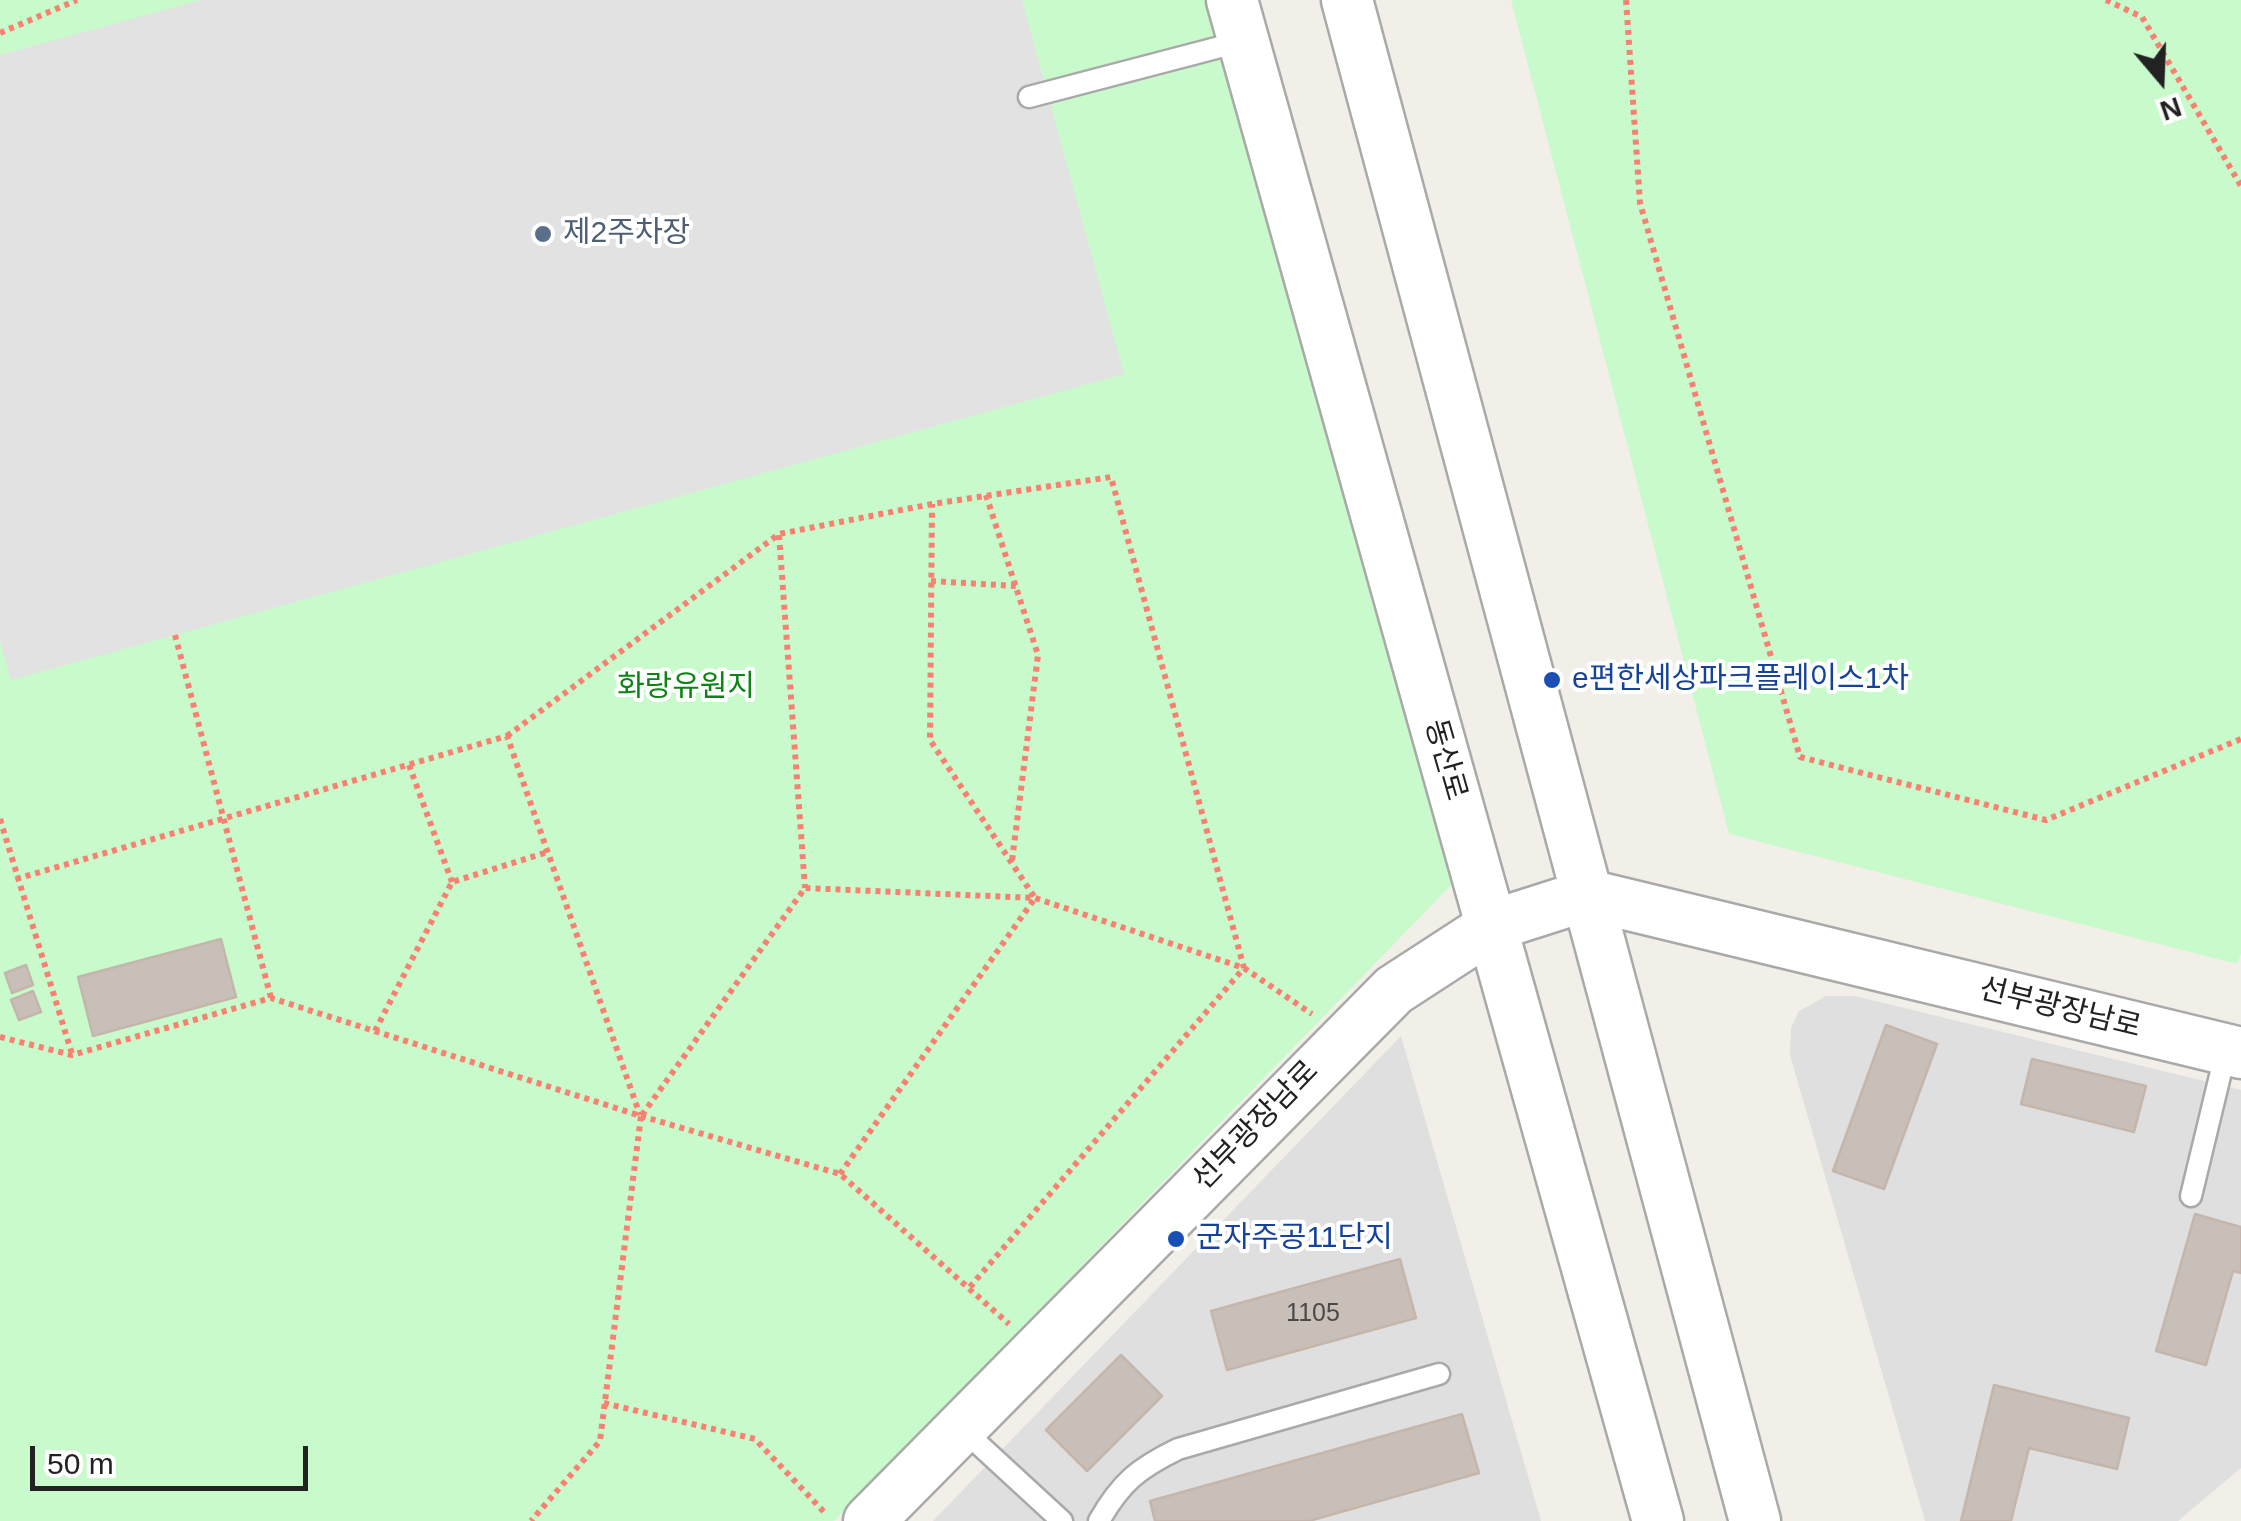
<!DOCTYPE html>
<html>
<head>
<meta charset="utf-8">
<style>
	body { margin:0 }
	#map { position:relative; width:2241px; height:1521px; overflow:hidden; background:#f2efe9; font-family:Helvetica,sans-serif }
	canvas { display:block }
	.north { position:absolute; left:2111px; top:30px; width:100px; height:100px; -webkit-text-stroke:8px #fff; paint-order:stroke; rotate:161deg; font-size:28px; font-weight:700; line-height:40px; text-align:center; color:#222 }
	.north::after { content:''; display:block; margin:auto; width:35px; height:45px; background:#222; clip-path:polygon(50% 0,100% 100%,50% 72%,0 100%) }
	.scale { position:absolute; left:30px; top:1446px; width:278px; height:45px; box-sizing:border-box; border:5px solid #222; border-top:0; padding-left:12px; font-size:30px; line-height:35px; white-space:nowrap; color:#222; -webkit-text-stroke:8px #fff; paint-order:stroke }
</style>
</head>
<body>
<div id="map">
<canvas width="2241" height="1521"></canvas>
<div class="north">N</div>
<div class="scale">50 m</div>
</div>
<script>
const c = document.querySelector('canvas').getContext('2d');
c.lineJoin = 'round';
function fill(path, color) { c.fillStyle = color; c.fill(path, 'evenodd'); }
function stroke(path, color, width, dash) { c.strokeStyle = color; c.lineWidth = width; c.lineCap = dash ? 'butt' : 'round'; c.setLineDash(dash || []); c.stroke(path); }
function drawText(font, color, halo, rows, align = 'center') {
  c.font = font + ' Helvetica,"Noto Sans KR",sans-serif'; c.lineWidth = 8; c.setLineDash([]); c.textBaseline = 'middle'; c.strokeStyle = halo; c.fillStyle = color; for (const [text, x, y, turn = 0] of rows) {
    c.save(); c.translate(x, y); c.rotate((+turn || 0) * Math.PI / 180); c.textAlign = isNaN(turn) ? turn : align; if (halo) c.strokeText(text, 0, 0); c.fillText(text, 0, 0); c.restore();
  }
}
const residential = new Path2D(`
	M1826 996H1855L2241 1090V1468L2178 1521H1925L1790 1055 1791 1028 1799 1011Z
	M1401 1036 1541 1521H933Z`);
const park = new Path2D(`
	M0 0H1213L1459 877 834 1521H0Z
	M1511 0H2241V954L2237 964 1729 834Z`);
const parking = new Path2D(`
	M201 0H1022L1124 374 11 680 0 641V55Z`);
const building = new Path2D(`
	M221 939 236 997 93 1036 78 977Z
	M26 965 33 985 12 993 5 973Z
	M33 991 41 1012 19 1020 11 1000Z
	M1886 1025 1937 1044 1884 1189 1833 1171Z
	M2032 1059 2146 1086 2134 1132 2021 1104Z
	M2195 1214 2241 1227V1273L2233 1271 2206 1365 2156 1351Z
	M1400 1259 1416 1318 1227 1370 1211 1311Z
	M1121 1355 1162 1396 1087 1471 1046 1430Z
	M1994 1385 2129 1418 2117 1469 2029 1448 2011 1521H1961Z
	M1462 1414 1479 1473 1309 1521H1155L1150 1501Z`);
const path = new Path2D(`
	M1626 0 1640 203 1800 757 2046 820 2241 739
	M2106 0 2142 17 2241 186
	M0 33 77 0
	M986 495 1038 655 1012 861
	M779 535 805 888
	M931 581 1016 586
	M175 635 271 998
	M507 736 779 534 932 504 1111 477 1244 968 969 1288
	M409 765 452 882
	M0 819 72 1054
	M16 879 507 736 640 1115
	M375 1031 452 882 548 852
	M0 1037 72 1055 271 998 641 1116 600 1441 531 1521
	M642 1115 805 888 1035 898 1244 968 1312 1014
	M641 1116 840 1174 1009 1324
	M840 1174 1035 898 930 740 932 504
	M604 1403 755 1439 826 1514`);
const service = new Path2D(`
	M1029 97 1243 41
	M2191 1196 2226 1051
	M961 1428 1062 1521
	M1099 1521C1121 1482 1139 1468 1178 1449L1439 1374`);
const tertiary = new Path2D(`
	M1232 0 1658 1521
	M1347 0 1755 1521
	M1588 895 2241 1053
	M869 1521 1394 990 1494 925 1588 895`);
const markers = [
	[543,234,10,"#5c6f8a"],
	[1552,680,10,"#1a4fb4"],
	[1176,1239,10,"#1a4fb4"]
];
const numberNames = [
	["1105",1313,1314]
];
const serviceNames = [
	["제2주차장",563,234]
];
const transitNames = [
	["e편한세상파크플레이스1차",1572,680],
	["군자주공11단지",1196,1239]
];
const parkNames = [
	["화랑유원지",686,688]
];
const streetNames = [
	["동산로",1445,760,74],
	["선부광장남로",2060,1009,14],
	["선부광장남로",1256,1126,-46]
];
fill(residential, '#e0dfdf');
fill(park, '#c8facc');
fill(parking, '#e2e2e2');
fill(building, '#c7bfb8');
stroke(building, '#c4b6ab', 2.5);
stroke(service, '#a9a9a9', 25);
stroke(tertiary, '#a9a9a9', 55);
stroke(path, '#fa8072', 6, [5, 5]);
stroke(service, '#fff', 20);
stroke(tertiary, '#fff', 50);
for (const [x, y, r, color] of markers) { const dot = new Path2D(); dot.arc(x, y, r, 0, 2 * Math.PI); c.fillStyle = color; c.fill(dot); stroke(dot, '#fff', 4); }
drawText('25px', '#4b4948', null, numberNames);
drawText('30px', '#4e5e75', '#fff', serviceNames, 'left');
drawText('30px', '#164399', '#fff', transitNames, 'left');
drawText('30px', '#0c8416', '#fff', parkNames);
drawText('30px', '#222', '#fff', streetNames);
</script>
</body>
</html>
